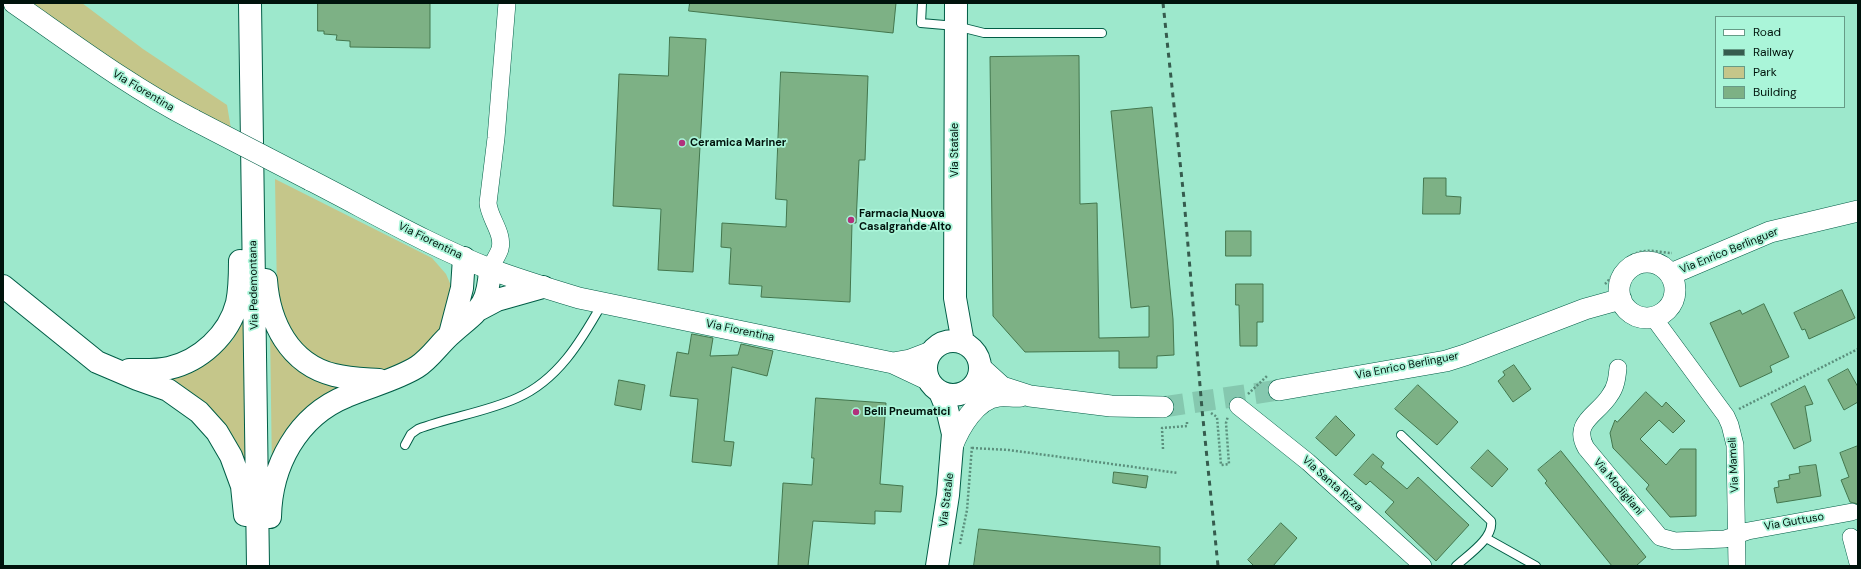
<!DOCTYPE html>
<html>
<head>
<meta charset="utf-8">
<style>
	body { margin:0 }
	#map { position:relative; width:1861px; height:569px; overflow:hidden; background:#9de8cc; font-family:"DM Sans",sans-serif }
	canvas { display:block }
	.frame { position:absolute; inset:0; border:4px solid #00130c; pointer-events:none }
	.legend { position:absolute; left:1715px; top:16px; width:130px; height:92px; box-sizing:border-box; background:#aaf5d9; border:1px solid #669b87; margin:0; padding:5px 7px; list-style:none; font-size:12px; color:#00130c }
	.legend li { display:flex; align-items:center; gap:8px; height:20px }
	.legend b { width:20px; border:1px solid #669b87 }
</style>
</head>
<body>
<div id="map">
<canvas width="1861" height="569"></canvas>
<div class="frame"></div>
<ul class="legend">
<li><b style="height:5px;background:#fff"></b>Road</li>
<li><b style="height:5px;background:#365c4e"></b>Railway</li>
<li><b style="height:11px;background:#c5c68a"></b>Park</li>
<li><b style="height:11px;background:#7db185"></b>Building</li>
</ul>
</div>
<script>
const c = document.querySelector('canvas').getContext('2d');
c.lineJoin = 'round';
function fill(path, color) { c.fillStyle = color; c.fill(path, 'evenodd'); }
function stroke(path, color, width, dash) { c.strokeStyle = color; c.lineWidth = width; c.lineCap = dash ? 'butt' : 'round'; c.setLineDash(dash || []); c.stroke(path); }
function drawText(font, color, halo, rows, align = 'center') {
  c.font = font + ' "DM Sans",sans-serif'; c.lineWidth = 3.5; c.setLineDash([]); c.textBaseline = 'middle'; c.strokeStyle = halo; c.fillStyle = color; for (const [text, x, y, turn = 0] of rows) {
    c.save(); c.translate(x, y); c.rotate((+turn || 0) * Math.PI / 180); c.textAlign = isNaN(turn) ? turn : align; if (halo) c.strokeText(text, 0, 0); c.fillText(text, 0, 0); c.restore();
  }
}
const green = new Path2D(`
	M26 3H82L143 49 227 105 231 129 137 81Z
	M275 179 432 258 446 274 452 288 445 326 425 350 399 365 382 370H353L313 356 293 334 283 317 277 294Z
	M245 316 246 465 162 379 213 358 232 341Z
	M270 327 351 384 272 474Z`);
const building = new Path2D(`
	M318 3H430V48L350 47V41L336 40 337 35 324 34V31H318Z
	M690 3H896L893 33 689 11Z
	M670 37 706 39 693 272 658 270 661 209 613 206 619 74 668 76Z
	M1079 56 1080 204 1097 203 1099 338 1149 337V306L1131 308 1111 111 1152 107 1173 319 1174 355 1157 356V368H1119V351L1025 352 993 316 990 57Z
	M781 72 868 76 865 160H859L856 223H852L850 302 761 297 762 286 729 284 731 248 721 247 722 223 786 227 787 200 776 199Z
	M1424 178H1446V196L1461 197 1460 214H1423Z
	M1226 231H1251V256H1226Z
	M1236 284H1263V322H1257V346H1240L1239 305H1236Z
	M1842 290 1855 318 1809 339 1805 329 1802 330 1794 313Z
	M1764 304 1789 357 1770 366 1772 372 1740 387 1710 323 1740 310 1742 314Z
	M692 334 713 338 710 356 738 355 741 344 773 351 767 376 732 367 724 441 734 442 731 466 692 462 698 399 670 396 677 352 688 354Z
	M1514 365 1531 389 1513 402 1498 381 1505 375 1503 372Z
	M1848 369 1858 387V402L1844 410 1828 380Z
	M619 380 645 385 641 410 615 405Z
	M1418 385 1458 422 1437 445 1395 409Z
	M1805 386 1813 404 1805 406 1811 441 1794 449 1771 404Z
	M1646 392 1662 407 1666 402 1685 421 1673 433 1659 420 1640 439 1666 465 1680 449H1696V516L1670 517 1646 489 1649 485 1613 448 1610 433 1615 420 1617 422Z
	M816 398 886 403 880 484 903 486 901 512 875 511V524L813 521 808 566H778L783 483 812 485 814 458H812Z
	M1336 416 1355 435 1336 456 1316 438Z
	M1858 446V504L1850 502 1841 480 1849 477 1840 453Z
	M1488 450 1508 469 1492 487 1471 468Z
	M1561 451 1646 557 1636 566H1612L1545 483 1547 481 1538 470Z
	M1373 454 1384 463 1381 467 1407 489 1418 477 1469 525 1436 561 1385 512 1394 502 1370 481 1366 485 1354 475Z
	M1816 465 1821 496 1777 503 1774 488 1779 487 1778 481 1790 479 1789 475 1800 473 1799 467Z
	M1114 472 1148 476 1146 488 1113 483Z
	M1281 523 1297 538 1273 566H1254L1248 560Z
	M979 529 1160 547V566H974Z`);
const tertiaryTunnel = new Path2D(`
	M1163 407 1279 390`);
const path = new Path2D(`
	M1605 284C1618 271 1626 252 1646 251 1655 250 1664 253 1672 253
	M1248 394 1267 376
	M1739 409 1858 349
	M1211 413 1217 417 1221 465 1229 464 1226 423 1228 416
	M972 448 1009 450 1178 473
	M1163 449 1162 428 1187 426V422
	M960 544 967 510 972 446`);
const service = new Path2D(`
	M922 3 921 23 956 26 984 33H1102
	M914 220 954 222
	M1401 435 1491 521C1494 538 1468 555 1456 566
	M405 445 411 434 418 429C450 417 486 412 517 398 558 380 581 341 602 304
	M1486 538 1536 566`);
const minor = new Path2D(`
	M490 269C493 262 498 255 500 249 504 233 489 218 488 203L496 138 507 3
	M1653 317 1726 416 1730 425 1735 445 1737 566
	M1618 368C1617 378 1616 387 1610 395 1599 414 1571 422 1586 448L1660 537 1675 541 1725 539 1748 531 1852 512
	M1238 406 1308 462 1423 566
	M1851 537 1858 563`);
const tertiary = new Path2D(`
	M14 3C73 44 130 87 194 120
	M310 180C369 210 428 245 490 269 519 280 549 289 579 298L893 363 929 380
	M1619 290a28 28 0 1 1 56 0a28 28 0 1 1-56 0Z
	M1671 274 1770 232 1858 211
	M893 363 910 360 931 352
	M980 367 1002 387 1030 396 1111 406 1163 407
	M970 390 999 396
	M1279 390 1446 361 1465 355 1585 309 1621 299
	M952 447C959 428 976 398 999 396 1006 395 1014 397 1021 396`);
const secondary = new Path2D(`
	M956 3 955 298 963 343
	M926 368a27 27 0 1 1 54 0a27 27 0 1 1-54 0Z
	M937 566 948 495 953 434 947 409 940 392`);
const primary = new Path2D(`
	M250 3 258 566
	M266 280C269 322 289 364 334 375 349 379 364 379 379 380
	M3 286 97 362 137 379 168 390 199 412 217 432 231 456 242 486 245 515
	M480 309 497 300 543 287
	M450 334 462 288 464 258
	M129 370C142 370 156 371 169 368 200 361 229 335 237 303 240 289 240 275 240 261
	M270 517C271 466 297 416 347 396 370 386 396 380 417 367 431 358 439 344 452 333 478 310 488 308 490 269`);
const rail = new Path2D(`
	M1163 3 1184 199 1202 409 1218 566`);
const tertiaryBridge = new Path2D(`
	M194 120 310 180`);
const markers = [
	[682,143,4,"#b1317c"],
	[851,220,4,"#b1317c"],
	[856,412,4,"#b1317c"]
];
const streetNames = [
	["Via Fiorentina",143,91,31],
	["Via Statale",955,150,-90],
	["Via Fiorentina",430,241,26],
	["Via Enrico Berlinguer",1729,251,-22],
	["Via Pedemontana",254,285,-91],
	["Via Fiorentina",740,331,12],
	["Via Enrico Berlinguer",1407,366,-11],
	["Via Mameli",1734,465,-93],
	["Via Santa Rizza",1332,484,42],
	["Via Modigliani",1618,487,50],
	["Via Statale",947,500,-83],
	["Via Guttuso",1794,522,-10]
];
const poiNames = [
	["Ceramica Mariner",690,143],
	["Farmacia Nuova",859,214],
	["Casalgrande Alto",859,227],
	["Belli Pneumatici",864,412]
];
fill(green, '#c5c68a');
fill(building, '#7db185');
stroke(building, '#43764d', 1);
stroke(tertiaryTunnel, '#85c8af', 21, [21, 10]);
stroke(service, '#015d46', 10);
stroke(minor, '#015d46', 18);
stroke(tertiary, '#015d46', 22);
stroke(secondary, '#015d46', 24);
stroke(primary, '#015d46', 24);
stroke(path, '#5b8f7c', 2.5, [2, 2]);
stroke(service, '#fff', 8);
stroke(minor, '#fff', 17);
stroke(tertiary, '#fff', 21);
stroke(secondary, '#fff', 22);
stroke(primary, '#fff', 22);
stroke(rail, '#365c4e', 3, [5, 5]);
stroke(tertiaryBridge, '#015d46', 22, []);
stroke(tertiaryBridge, '#fff', 21);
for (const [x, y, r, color] of markers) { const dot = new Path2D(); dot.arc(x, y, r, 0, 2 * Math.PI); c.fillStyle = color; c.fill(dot); stroke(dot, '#aaf5d9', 1.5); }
drawText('11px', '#00130c', '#aaf5d9', streetNames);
drawText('bold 11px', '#00130c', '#aaf5d9', poiNames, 'left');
</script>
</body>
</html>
